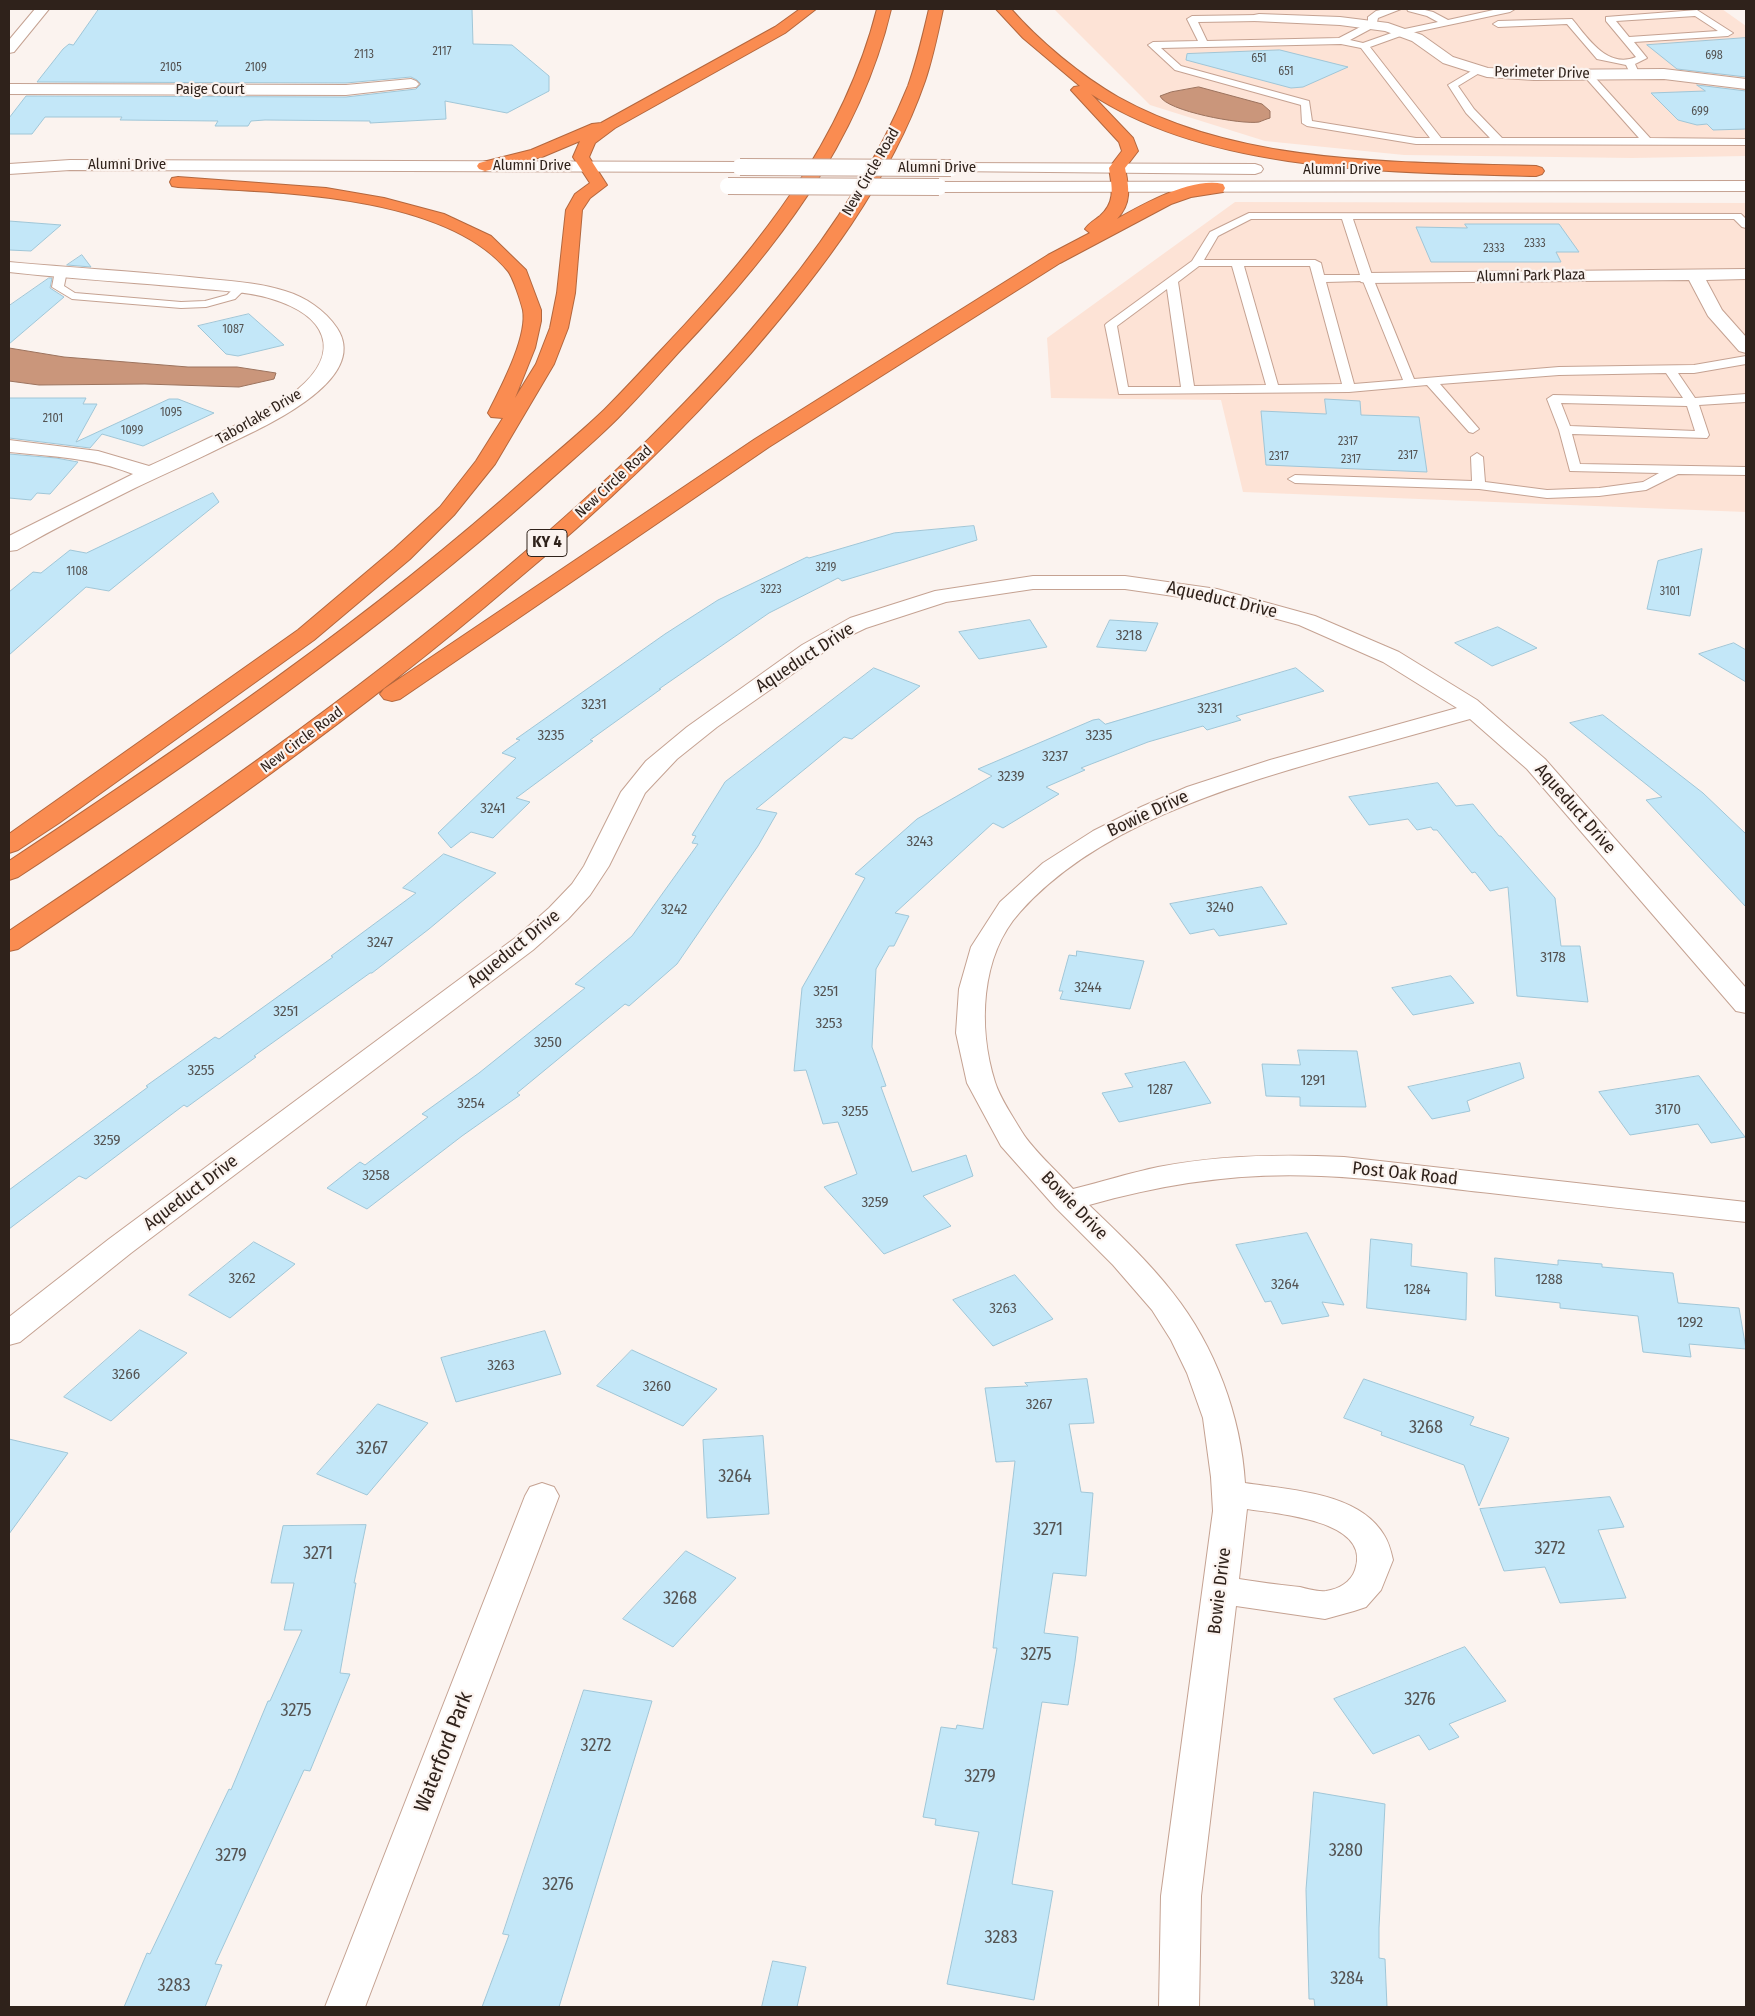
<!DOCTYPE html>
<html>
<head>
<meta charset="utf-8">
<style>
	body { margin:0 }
	#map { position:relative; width:1755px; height:2016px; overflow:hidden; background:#fbf3ef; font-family:"Fira Sans Condensed",sans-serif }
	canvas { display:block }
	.frame { position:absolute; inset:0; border:10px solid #2f221b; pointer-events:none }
</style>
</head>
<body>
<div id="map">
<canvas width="1755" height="2016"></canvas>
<div class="frame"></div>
</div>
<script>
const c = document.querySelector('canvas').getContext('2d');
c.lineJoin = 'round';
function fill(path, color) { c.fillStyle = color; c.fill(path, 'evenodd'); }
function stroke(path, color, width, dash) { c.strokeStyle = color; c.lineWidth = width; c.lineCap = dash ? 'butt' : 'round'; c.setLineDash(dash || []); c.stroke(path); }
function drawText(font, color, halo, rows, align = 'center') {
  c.font = font + ' "Fira Sans Condensed",sans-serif'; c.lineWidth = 4.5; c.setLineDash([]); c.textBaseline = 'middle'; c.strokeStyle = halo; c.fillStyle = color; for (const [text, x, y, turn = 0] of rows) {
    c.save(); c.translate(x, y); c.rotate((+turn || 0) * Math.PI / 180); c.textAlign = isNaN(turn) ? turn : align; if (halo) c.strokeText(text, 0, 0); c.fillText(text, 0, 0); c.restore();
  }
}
const built = new Path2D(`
	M1054 9H1722L1746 26V156L1632 158 1404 155 1265 141 1150 105Z
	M1235 202 1746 203V512L1243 492 1221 400 1051 398 1047 338Z`);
const water = new Path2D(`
	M1199 87 1262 104 1270 111V118C1266 119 1262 121 1259 122 1242 125 1166 111 1160 96L1171 92Z
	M9 348 64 357 188 367H237L276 373 274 379 239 387 145 384 39 385 9 381Z`);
const building = new Path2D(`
	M99 9H472L473 44 512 45 549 76V91L507 113 445 101 446 119 370 123V121L265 120 251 121 248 126H215L218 121 120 120 122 117H45L32 134H9V118L26 96 346 97 416 89 421 84 417 80 411 77 346 83 37 82 63 49 69 44 73 45Z
	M1746 38V77L1677 69 1647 45Z
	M1280 50 1348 67 1303 87 1291 88 1186 60 1187 54Z
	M1697 85 1746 91V129L1713 130 1707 124 1697 125 1678 120 1651 93 1705 91Z
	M9 221 61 225 31 251 9 250Z
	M1465 224H1559L1579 252H1556L1561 262H1431L1416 227 1467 228Z
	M82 255 91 267 67 265Z
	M49 278H52L50 288 64 297 9 344V306Z
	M249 314 284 345 238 356 226 354 198 326Z
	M9 398H86L83 404H97L76 442 169 399H178L214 413 143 446 102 434 90 448 9 438Z
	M1325 399 1360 401 1361 415 1419 417 1427 472 1266 465 1261 411 1326 414Z
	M9 454 56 458 78 462 50 494 37 493 31 500 9 498Z
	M213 493 219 502 109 591 86 587 9 655V592L33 572 41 573 70 550 86 553Z
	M974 526 977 540 842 581 838 578 769 613 659 689H661L590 740 593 741 516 798 530 802 493 838 471 832 451 848 438 833 516 758 502 753 520 740 516 739 665 634 718 600 807 557 809 558 894 533Z
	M1702 549 1690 616 1647 609 1658 561Z
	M1030 620 1047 647 979 659 959 632Z
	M1110 620 1158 623 1146 651 1097 647Z
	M1498 627 1537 648 1492 666 1455 643Z
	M1734 643 1746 650V682L1699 654Z
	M874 668 920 686 852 739 844 737 756 809 777 813 758 846 677 964 629 1006 625 1004 517 1093 520 1095 462 1136 367 1209 327 1188 360 1162 365 1165 428 1117 422 1114 479 1073 585 988 575 984 632 936 698 844 692 843 696 836 692 835 725 782Z
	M1296 668 1324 691 1236 716 1241 720 1207 730 1203 726 1148 742 1081 768 1085 770 1046 787 1059 794 1003 828 993 823 895 913 909 916 894 946H889L876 969 872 1047 886 1086 881 1087 912 1172 966 1155 973 1176 923 1196 951 1226 884 1254 824 1187 857 1174 838 1122 823 1124 806 1070 794 1071 802 988 865 878 855 874 917 819 992 776 978 769 1093 720 1099 719 1105 724Z
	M1603 715 1703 793 1746 834V907L1646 800 1662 797 1570 723Z
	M1438 783 1456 806 1473 804 1499 836H1501L1555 898 1561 946H1580L1588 1002 1517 996 1508 887 1490 891 1475 872 1472 873 1437 830H1433L1431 827 1417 830 1408 819 1369 825 1349 797Z
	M444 854 496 873 429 929 372 973H370L254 1056 256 1057 187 1107 184 1105 86 1179 79 1176 9 1229V1190L148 1087 146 1086 215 1037 219 1039 333 957 331 956 416 893 403 888Z
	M1262 887 1287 924 1219 936 1214 929 1190 934 1170 904Z
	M1077 951 1144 961 1130 1009 1060 999 1063 991H1059L1069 955 1076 956Z
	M1451 976 1474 1003 1413 1015 1392 988Z
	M1298 1050 1357 1051 1366 1107 1300 1106V1097L1266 1096 1262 1064 1300 1065Z
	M1185 1062 1211 1103 1119 1122 1102 1093 1133 1087 1125 1074Z
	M1520 1063 1524 1078 1467 1101 1470 1111 1432 1119 1408 1087Z
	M1699 1076 1745 1137 1711 1143 1698 1124 1630 1135 1599 1092Z
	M1307 1233 1344 1305 1322 1302 1329 1316 1282 1324 1271 1301 1265 1302 1236 1245Z
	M1371 1239 1412 1244 1411 1266 1467 1273 1466 1320 1367 1308Z
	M254 1242 295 1264 230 1318 189 1295Z
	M1495 1258 1558 1265V1260L1602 1264V1267L1673 1273 1678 1303 1739 1308 1746 1349 1689 1344 1691 1357 1643 1352 1638 1316 1560 1308V1303L1496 1296Z
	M1015 1275 1053 1319 993 1346 953 1300Z
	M140 1330 187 1353 111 1421 64 1397Z
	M545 1331 561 1374 456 1402 441 1358Z
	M632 1350 717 1389 683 1426 597 1386Z
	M1087 1379 1094 1423 1069 1424 1081 1492 1093 1493 1086 1576 1053 1573 1044 1633 1078 1637 1075 1661 1068 1705 1042 1702 1012 1884 1053 1891 1034 2000 947 1984 979 1832 935 1825 936 1819 923 1817 941 1727 956 1729 957 1725 983 1729 997 1648H993L1015 1461 996 1462 985 1388 1028 1386 1025 1383Z
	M1364 1379 1474 1417 1470 1425 1509 1438 1479 1506 1464 1465 1381 1435 1382 1432 1344 1418Z
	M378 1404 428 1423 367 1495 317 1474Z
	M763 1436 769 1514 707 1518 703 1440Z
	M9 1439 68 1453 9 1534Z
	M1610 1497 1624 1527 1598 1530 1626 1598 1560 1603 1545 1567 1504 1571 1480 1509Z
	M366 1525 354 1583H356L340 1673 350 1674 310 1771 304 1770 215 1964 222 1965 205 2007H124L147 1953 150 1954 229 1789 231 1790 268 1701H270L302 1630H284L294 1583H271L283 1526Z
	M686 1551 736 1578 673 1647 623 1619Z
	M1465 1647 1506 1701 1449 1724 1459 1737 1429 1750 1419 1735 1373 1754 1334 1699Z
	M584 1690 652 1701 559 2007H482L509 1935 503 1934Z
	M1314 1792 1385 1804 1379 1928V1958L1385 1959 1387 2007H1315L1314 1999H1309L1306 1890Z
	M773 1961 806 1967 797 2007H762Z`);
const lane = new Path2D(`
	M1385 9H1401L1378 18 1376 26 1350 40 1363 43 1400 30 1438 22 1427 16 1408 11 1407 9H1421L1433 12 1448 20 1498 9H1515L1510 12 1406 34 1370 47 1441 138H1490L1466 113 1448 85 1478 67 1483 70 1481 72 1458 86 1474 109 1502 138H1639L1584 76 1582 74 1587 71 1590 72 1650 138 1746 139V145L1416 144 1307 126 1302 123 1301 105 1175 70 1148 45 1153 42 1198 41 1187 19 1192 16 1259 15 1264 18 1259 21 1198 22 1207 41 1339 38 1368 23V17L1376 11ZM1341 44 1361 48 1430 138H1416L1312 121 1309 101 1181 66 1161 48Z
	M1697 10 1733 33 1728 36 1634 42 1647 58 1635 64 1639 73 1634 76 1631 75 1626 65 1597 59 1567 24 1498 27 1493 24 1498 21 1572 19C1588 38 1607 69 1636 57L1606 21V17ZM1695 16 1718 31 1629 37 1616 21Z
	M1249 213 1741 214 1746 219V228L1742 227 1734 219H1353L1373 278 1414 379 1559 367 1694 365 1746 356V364L1694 373H1678L1695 398 1746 394V402L1699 405 1709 435 1707 438 1572 434 1580 464 1746 467V475L1678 474 1646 490 1599 496 1547 498 1479 489 1295 483 1288 479 1295 475 1472 481 1471 457 1477 453 1483 457 1485 482 1547 490 1599 488 1643 482 1659 473 1570 471 1559 430 1547 399 1553 395 1683 398 1666 373 1559 375 1440 384 1479 429 1473 433 1469 432 1427 385 1349 392 1119 394 1105 325 1107 323 1192 261 1210 232ZM1251 219H1342L1360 275H1324L1321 263 1315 260H1204L1218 236ZM1199 266H1232L1266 385 1194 386 1178 282ZM1244 266H1310L1342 384 1278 385ZM1363 281 1403 380 1354 384 1326 282ZM1167 289 1181 387H1128L1117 326ZM1561 403 1687 406 1695 431 1570 426Z
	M61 268 67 271 64 286 75 293 181 302 205 301 227 295 236 286 240 285 246 288 235 299 206 307 181 308 72 299 52 287 55 271Z`);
const street = new Path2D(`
	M35 9H49L14 52 9 53V40Z
	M1259 14 1340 17 1388 23 1422 35 1453 57 1488 68 1534 70 1664 69 1746 79V89L1664 79 1534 80 1487 77 1443 63 1412 41 1385 31 1340 25 1254 21 1252 18 1254 15Z
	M411 79 416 81 419 84 416 87 346 95 9 94V84L346 85Z
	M9 262C72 268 135 271 199 278 227 281 257 282 285 291 305 297 325 310 337 328 372 381 259 429 224 446 194 461 164 474 135 488 95 508 55 528 17 550L9 551V536L133 474C93 458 51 456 9 452V440L98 451 149 466C176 454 202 441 228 429 251 417 276 406 297 390 344 351 325 315 272 299 247 291 219 291 194 288 132 282 70 279 9 272Z
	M1746 269V279L1706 280 1722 310 1746 337V353L1739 351 1708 316 1689 280 1367 283 1361 282 1358 278 1361 274 1367 273Z
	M1033 576H1125L1217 589 1315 616 1399 652 1477 700 1545 759 1746 988V1013L1736 1011 1527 769 1470 719C1424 732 1379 744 1333 757 1225 788 1097 826 1020 912 980 956 978 1028 995 1082 1000 1098 1013 1117 1022 1132 1033 1150 1058 1172 1073 1189 1102 1182 1129 1173 1158 1167 1220 1155 1282 1154 1344 1157L1746 1202V1222C1661 1213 1575 1203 1490 1193 1434 1187 1377 1178 1321 1176 1241 1172 1166 1183 1089 1205 1118 1233 1148 1261 1173 1293 1215 1346 1241 1416 1245 1483 1289 1490 1359 1492 1384 1535 1389 1543 1391 1551 1393 1560L1381 1590 1366 1607 1354 1611 1325 1619 1236 1606 1201 1896 1199 2007H1159L1161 1896 1213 1511 1211 1477 1203 1418 1187 1373 1171 1340 1152 1310 1113 1265 1056 1208 1001 1146 967 1083 956 1033 959 989 971 947 1000 902 1043 863 1093 831 1141 807 1187 787 1270 760 1457 708 1383 662 1299 625 1215 602 1125 589H1033L946 602 866 628 841 640 717 727 677 759 645 793 609 866 590 895 568 919 533 950 131 1253 20 1342 9 1345V1317L109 1239 515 938 549 908 572 884 584 866 621 792 646 761 687 727 802 645 850 618 935 591ZM1247 1509C1277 1514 1373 1520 1355 1570 1351 1582 1339 1589 1326 1591 1318 1592 1308 1589 1300 1587 1279 1585 1259 1582 1239 1579Z
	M542 1483 554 1487 559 1496 365 2007H325L525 1496 530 1487Z`);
const secondary = new Path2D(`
	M70 160 740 162 746 164 748 167 746 170 740 172 70 170 9 174V164Z
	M951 163 1255 164 1261 166 1263 169 1261 172 1255 174 945 171 943 168 945 165Z
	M1746 181V191L939 192 933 191 931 187 933 183 939 182Z`);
const highway = new Path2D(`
	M800 9H816L785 33 615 128 595 143 589 157 607 185 590 198 582 210 575 293 568 328 554 364 495 464 454 515 410 559 314 640 59 823 18 850 9 853V834L298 630 394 549 440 507 476 461 503 418 491 417 488 413C500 389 528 337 523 310 521 302 513 277 508 271 444 193 271 192 178 187L172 186 170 182 172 178 178 177 326 188 384 198 444 214 491 236 526 270 541 310V321L535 348 515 398 536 364 550 328 557 293 566 210 575 194 590 183 573 157 580 141 542 157 485 171 479 169 477 166 479 163 531 150 592 124 601 123 775 27Z
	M877 9H891C859 145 772 254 678 353 658 375 639 397 618 418 593 443 565 466 539 490 378 634 198 758 18 877L9 880V861C189 742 368 620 529 476 554 454 580 433 604 410 624 390 644 368 664 347 757 249 843 143 877 9Z
	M929 9H943C938 33 933 57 925 81 890 182 820 273 751 353 678 437 598 512 513 583 357 717 189 834 18 949L9 951V931C179 818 347 701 505 569 604 485 698 397 779 296 831 232 877 163 908 86 917 61 923 35 929 9Z
	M996 9H1011C1039 41 1081 76 1118 97 1241 166 1400 162 1536 166L1542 168 1544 171 1542 174 1536 176C1396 172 1212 174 1091 94L1133 138 1138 151 1125 168C1129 188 1132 203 1117 219 1144 204 1191 177 1223 184L1225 188 1223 192 1191 197 1171 204 1060 263 769 447 400 699 392 701 384 699 380 694 384 689 755 439 1048 255 1090 233 1085 229C1089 223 1095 220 1100 216 1116 202 1112 187 1109 168L1122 151 1119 142 1071 90 1074 87 1080 86 1023 38Z`);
const secondaryBridge = new Path2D(`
	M740 167 951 168
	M728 186 939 187`);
const farNumbernames = [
	["2117",442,52],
	["2113",364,55],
	["698",1714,56],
	["651",1259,59],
	["2105",171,68],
	["2109",256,68],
	["651",1286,72],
	["699",1700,112],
	["2333",1535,244],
	["2333",1494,249],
	["1087",233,330],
	["1095",171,413],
	["2101",53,419],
	["1099",132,431],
	["2317",1348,442],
	["2317",1408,456],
	["2317",1279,457],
	["2317",1351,460],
	["3219",826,568],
	["1108",77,572],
	["3223",771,590],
	["3101",1670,592]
];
const farStreetnames = [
	["Perimeter Drive",1542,73,1],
	["Paige Court",210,90],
	["Alumni Drive",127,165],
	["Alumni Drive",532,166],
	["Alumni Drive",937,168],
	["Alumni Drive",1342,170],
	["New Circle Road",871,172,-60],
	["Alumni Park Plaza",1531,276,-1],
	["Taborlake Drive",259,417,-30],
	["New Circle Road",614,482,-43],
	["New Circle Road",302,740,-37]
];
const numberNames = [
	["3218",1129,636],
	["3231",594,705],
	["3231",1210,709],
	["3235",551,736],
	["3235",1099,736],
	["3237",1055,757],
	["3239",1011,777],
	["3241",493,809],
	["3243",920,842],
	["3240",1220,908],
	["3242",674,910],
	["3247",380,943],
	["3178",1553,958],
	["3244",1088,988],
	["3251",826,992],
	["3251",286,1012],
	["3253",829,1024],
	["3250",548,1043],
	["3255",201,1071],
	["1291",1313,1081],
	["1287",1160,1090],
	["3254",471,1104],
	["3170",1668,1110],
	["3255",855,1112],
	["3259",107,1141],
	["3258",376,1176],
	["3259",875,1203],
	["3262",242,1279],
	["1288",1549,1280],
	["3264",1285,1285],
	["1284",1417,1290],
	["3263",1003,1309],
	["1292",1690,1323],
	["3263",501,1366],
	["3266",126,1375],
	["3260",657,1387],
	["3267",1039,1405]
];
const shields = [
	[547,543,40]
];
const shieldNames = [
	["KY 4",547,543]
];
const streetNames = [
	["Aqueduct Drive",1222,600,13],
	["Aqueduct Drive",805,658,-33],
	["Aqueduct Drive",1575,809,49],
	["Bowie Drive",1148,814,-25],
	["Aqueduct Drive",514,949,-39],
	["Post Oak Road",1405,1174,6],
	["Aqueduct Drive",191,1193,-37],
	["Bowie Drive",1074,1206,46],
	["Bowie Drive",1220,1591,-83]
];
const nearNumbernames = [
	["3268",1426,1428],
	["3267",372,1449],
	["3264",735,1477],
	["3271",1048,1530],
	["3272",1550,1549],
	["3271",318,1554],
	["3268",680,1599],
	["3275",1036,1655],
	["3276",1420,1700],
	["3275",296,1711],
	["3272",596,1746],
	["3279",980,1777],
	["3280",1346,1851],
	["3279",231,1856],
	["3276",558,1885],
	["3283",1001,1938],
	["3284",1347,1979],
	["3283",174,1986]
];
const nearStreetnames = [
	["Waterford Park",444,1752,-69]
];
fill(built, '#fde3d6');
fill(water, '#ca967b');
stroke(water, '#9c735e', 1);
fill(building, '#c3e7f8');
stroke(building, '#a0c6d7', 1);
stroke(lane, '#c5a292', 2);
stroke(street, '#c5a292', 2);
stroke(secondary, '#c5a292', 2);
stroke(highway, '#b3673e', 2);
fill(lane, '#fff');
fill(street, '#fff');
fill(secondary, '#fff');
fill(highway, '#fa8c51');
stroke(secondaryBridge, '#c5a292', 18, []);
stroke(secondaryBridge, '#fff', 16);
drawText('12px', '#545352', null, farNumbernames);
drawText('15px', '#2f221b', '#fbf3ef', farStreetnames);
drawText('15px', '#545352', null, numberNames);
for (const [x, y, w] of shields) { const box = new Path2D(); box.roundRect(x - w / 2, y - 13.5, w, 27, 4); c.fillStyle = '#fbf3ef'; c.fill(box); stroke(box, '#2f221b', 1); }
drawText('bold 16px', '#2f221b', null, shieldNames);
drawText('18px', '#2f221b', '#fbf3ef', streetNames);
drawText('18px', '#545352', null, nearNumbernames);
drawText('21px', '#2f221b', '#fbf3ef', nearStreetnames);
</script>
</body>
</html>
